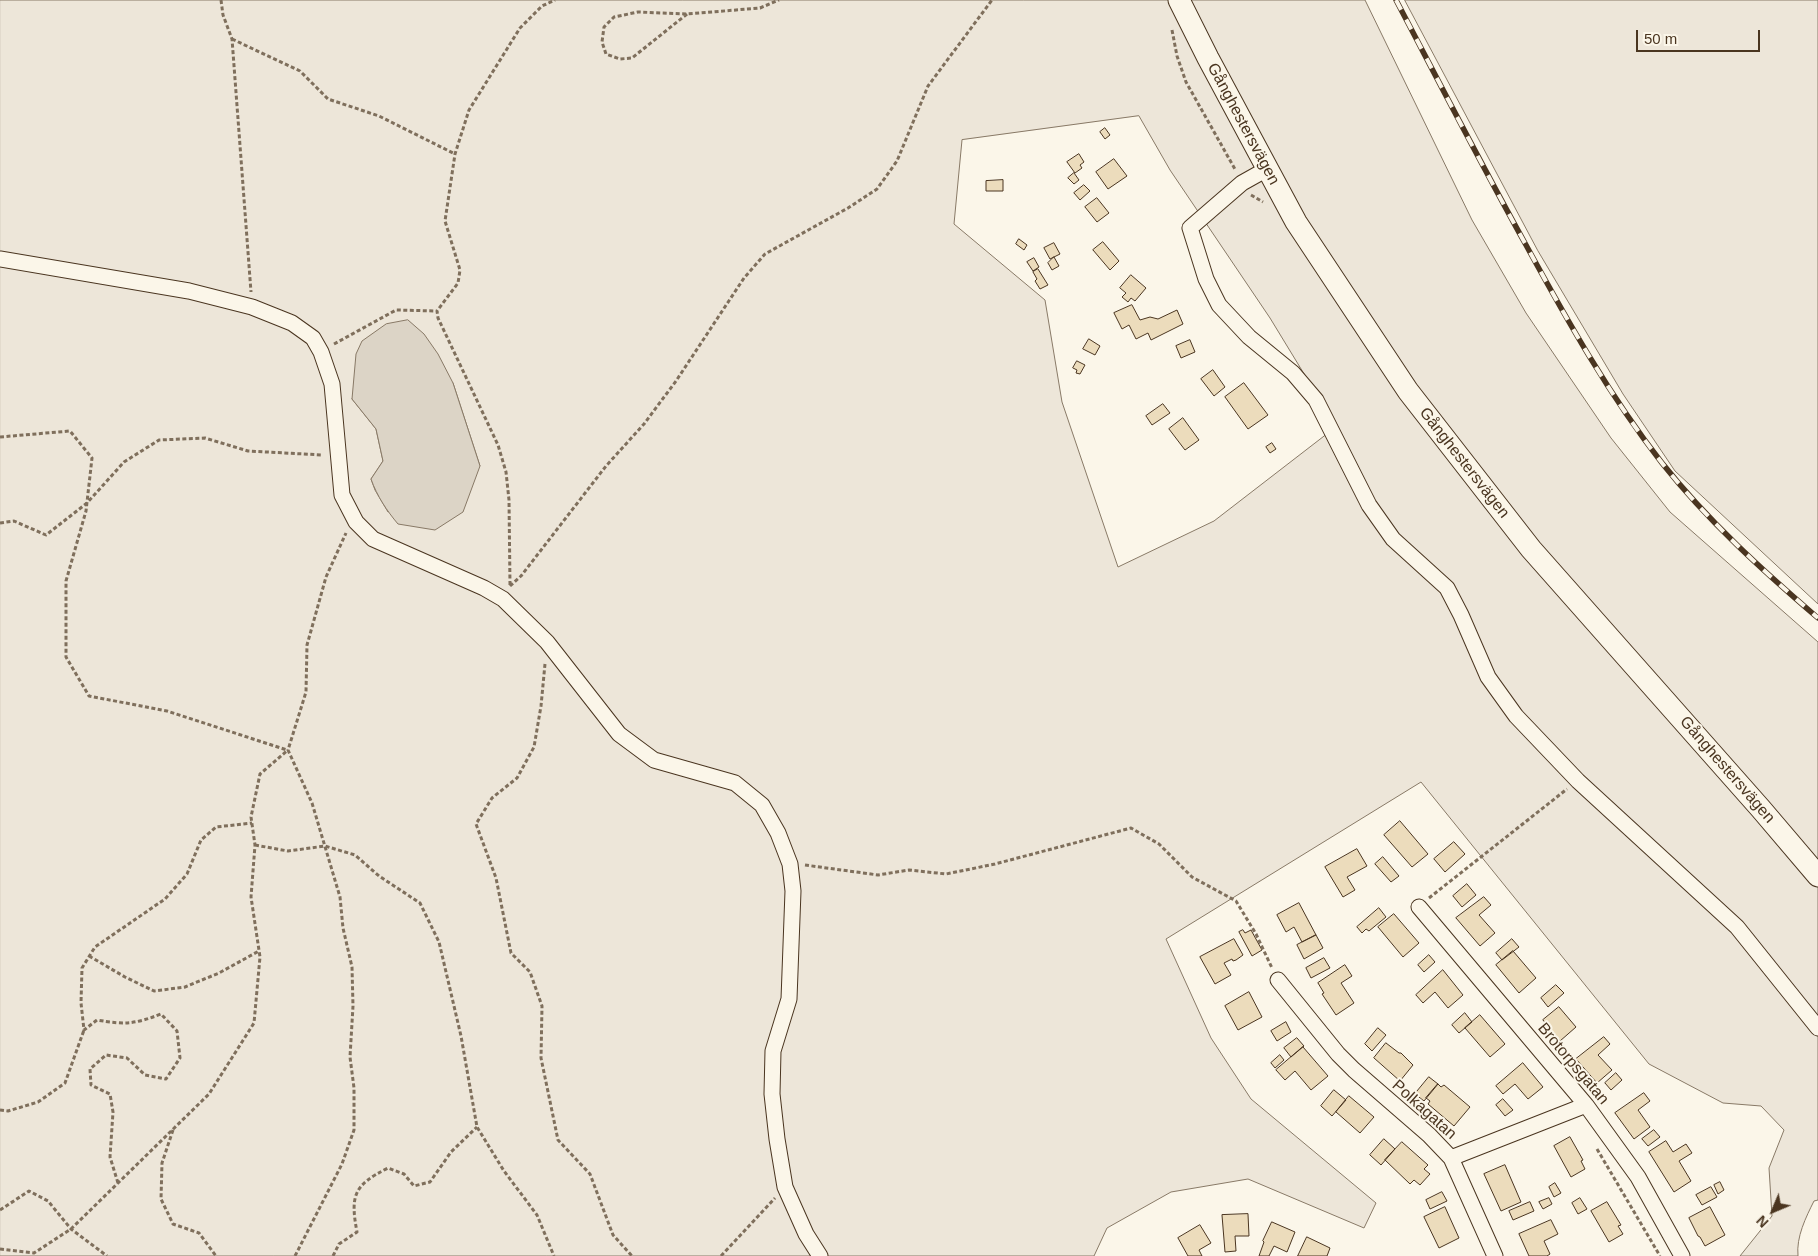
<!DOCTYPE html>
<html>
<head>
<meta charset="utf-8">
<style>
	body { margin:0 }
	#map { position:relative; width:1818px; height:1256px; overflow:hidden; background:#fbf6e9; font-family:Arial,sans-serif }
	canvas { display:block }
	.north { position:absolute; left:1748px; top:1186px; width:50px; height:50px; -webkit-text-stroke:4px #fbf6e9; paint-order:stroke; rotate:225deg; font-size:14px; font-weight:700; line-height:20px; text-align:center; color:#4a3520 }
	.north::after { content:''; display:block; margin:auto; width:18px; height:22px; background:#4a3520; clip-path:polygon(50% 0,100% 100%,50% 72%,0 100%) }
	.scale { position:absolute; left:1636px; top:30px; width:124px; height:22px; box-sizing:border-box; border:2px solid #4a3520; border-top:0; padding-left:6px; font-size:15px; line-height:18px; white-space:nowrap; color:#4a3520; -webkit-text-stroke:4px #fbf6e9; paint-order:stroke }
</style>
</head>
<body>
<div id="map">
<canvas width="1818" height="1256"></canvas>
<div class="north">N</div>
<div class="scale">50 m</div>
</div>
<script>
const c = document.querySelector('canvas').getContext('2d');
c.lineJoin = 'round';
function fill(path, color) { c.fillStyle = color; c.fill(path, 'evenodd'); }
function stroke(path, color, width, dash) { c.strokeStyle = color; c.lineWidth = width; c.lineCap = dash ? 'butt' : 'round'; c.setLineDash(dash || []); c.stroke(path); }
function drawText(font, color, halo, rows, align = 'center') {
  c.font = font + ' Arial,sans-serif'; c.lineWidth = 4; c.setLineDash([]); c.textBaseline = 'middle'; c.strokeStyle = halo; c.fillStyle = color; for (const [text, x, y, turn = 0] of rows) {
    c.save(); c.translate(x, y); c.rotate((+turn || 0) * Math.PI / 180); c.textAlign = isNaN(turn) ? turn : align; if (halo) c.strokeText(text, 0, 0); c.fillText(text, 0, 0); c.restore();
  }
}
const green = new Path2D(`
	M0 0H1365L1472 220 1526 313 1611 438 1670 512 1818 642V1200L1814 1201C1806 1217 1796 1237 1798 1256H1740L1772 1216 1769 1168 1784 1130 1761 1106 1723 1103 1649 1064 1421 782 1166 939 1211 1038 1251 1099 1376 1203 1364 1228 1248 1179 1171 1192 1107 1228 1094 1256H0ZM1139 116 1170 170 1270 318 1334 423 1328 433 1214 521 1118 567 1062 402 1045 300 954 224 962 140ZM453 383 480 466 388 512 375 490 371 479 383 461 376 429 352 399Z
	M1405 0H1818V604L1675 471 1623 394 1538 251Z`);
const water = new Path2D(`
	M408 320 424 334 438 354 453 383 480 466 463 512 435 530 398 524C387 511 377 496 371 479L383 461 376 429 352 399 356 354 362 341 386 324Z`);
const building = new Path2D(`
	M1105 128 1110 135 1105 139 1100 132Z
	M1079 154 1084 162 1080 165 1082 168 1075 173 1067 162Z
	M1114 159 1127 176 1108 189 1096 172Z
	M1074 173 1079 180 1074 184 1068 178Z
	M1003 180V191H986V181Z
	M1084 185 1090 191 1080 200 1074 193Z
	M1097 198 1109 213 1097 222 1085 207Z
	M1019 239 1027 245 1024 250 1016 244Z
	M1103 242 1119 261 1110 270 1093 250Z
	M1054 243 1060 254 1050 259 1044 248Z
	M1054 257 1059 266 1052 270 1048 263Z
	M1034 258 1039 267 1033 271 1027 262Z
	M1038 269 1048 285 1040 289 1035 281 1037 279 1033 272Z
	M1131 275 1146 288 1135 301 1131 298 1128 302 1122 297 1126 293 1120 288Z
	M1132 305 1140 320 1150 317 1158 319 1177 310 1183 324 1151 340 1148 333 1136 339 1129 325 1122 329 1114 313Z
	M1089 339 1100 346 1095 355 1083 349Z
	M1190 340 1195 352 1181 358 1176 346Z
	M1077 361 1085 365 1080 374 1076 373 1077 370 1073 368Z
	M1213 370 1225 387 1214 396 1201 379Z
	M1244 383 1268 415 1248 429 1225 397Z
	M1163 404 1170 413 1152 425 1146 416Z
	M1183 418 1199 440 1185 450 1169 429Z
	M1272 443 1276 449 1270 453 1266 447Z
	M1400 821 1428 854 1412 867 1384 835Z
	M1454 842 1465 854 1445 872 1434 859Z
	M1357 849 1367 866 1347 877 1355 890 1343 897 1325 867Z
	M1383 857 1399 876 1391 882 1375 864Z
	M1467 884 1476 895 1462 907 1453 896Z
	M1484 897 1491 905 1479 915 1495 933 1480 946 1456 918Z
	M1299 903 1316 935 1302 942 1294 927 1286 932 1277 915Z
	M1379 908 1386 917 1369 931 1366 929 1362 933 1357 927Z
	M1394 914 1419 943 1403 957 1378 927Z
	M1243 930 1245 933 1251 930 1262 950 1252 956 1239 932Z
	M1316 935 1323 948 1304 959 1297 945Z
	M1234 939 1243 955 1236 960 1233 961 1232 959 1224 963 1231 975 1215 984 1200 957Z
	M1512 939 1519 947 1502 960 1496 953Z
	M1513 951 1536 978 1519 993 1496 965Z
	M1429 955 1435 962 1424 972 1418 965Z
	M1324 958 1330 968 1311 978 1306 968Z
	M1345 965 1352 976 1341 983 1354 1003 1336 1015 1322 994 1324 993 1318 983Z
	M1443 970 1463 995 1448 1008 1435 992 1423 1003 1416 995Z
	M1556 985 1564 993 1548 1007 1541 998Z
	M1249 992 1262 1017 1238 1030 1225 1006Z
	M1559 1007 1576 1027 1560 1041 1543 1020Z
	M1465 1013 1472 1022 1459 1033 1452 1025Z
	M1480 1015 1505 1044 1490 1057 1465 1028Z
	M1286 1022 1291 1032 1277 1041 1271 1031Z
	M1378 1028 1386 1035 1372 1051 1365 1044Z
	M1604 1037 1610 1044 1598 1055 1612 1070 1597 1083 1576 1059Z
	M1297 1038 1304 1046 1291 1057 1284 1048Z
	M1386 1043 1399 1053H1401L1413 1065 1400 1081 1374 1058Z
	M1303 1047 1328 1076 1311 1090 1295 1071 1285 1080 1276 1070Z
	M1280 1055 1284 1060 1275 1068 1271 1063Z
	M1523 1063 1543 1087 1528 1099 1515 1084 1503 1094 1496 1086Z
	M1616 1073 1622 1080 1611 1090 1605 1083Z
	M1429 1077 1438 1084 1424 1101 1415 1094Z
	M1438 1084 1441 1087 1444 1085 1470 1107 1454 1126 1428 1104 1430 1101 1426 1098Z
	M1334 1090 1346 1100 1332 1116 1321 1106Z
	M1644 1093 1650 1101 1638 1110 1650 1127 1634 1139 1615 1113Z
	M1349 1096 1374 1117 1360 1133 1336 1112Z
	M1503 1099 1513 1110 1505 1116 1496 1105Z
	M1654 1130 1660 1137 1648 1146 1642 1139Z
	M1570 1137 1583 1160 1581 1161 1585 1169 1571 1177 1554 1146Z
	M1384 1139 1395 1149 1381 1165 1370 1155Z
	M1666 1141 1673 1152 1686 1144 1692 1153 1679 1161 1691 1181 1674 1192 1649 1152Z
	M1402 1142 1428 1165 1424 1169 1430 1174 1420 1185 1414 1180 1410 1184 1385 1160Z
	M1505 1165 1521 1202 1501 1211 1484 1174Z
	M1720 1182 1724 1190 1718 1194 1714 1185Z
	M1555 1183 1561 1193 1554 1197 1549 1187Z
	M1711 1187 1717 1197 1702 1205 1696 1195Z
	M1442 1192 1447 1201 1430 1209 1426 1200Z
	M1549 1198 1552 1204 1543 1209 1539 1202Z
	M1580 1198 1587 1209 1578 1214 1572 1203Z
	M1530 1202 1534 1211 1513 1220 1509 1211Z
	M1607 1202 1621 1225 1618 1226 1623 1234 1609 1242 1591 1211Z
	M1445 1207 1459 1238 1439 1248 1424 1217Z
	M1710 1207 1725 1235 1705 1246 1700 1237 1698 1236 1689 1218Z
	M1248 1214 1249 1236H1235L1236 1251 1225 1252 1222 1215Z
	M1551 1220 1558 1234 1544 1241 1550 1254 1547 1256H1529L1519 1234Z
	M1272 1222 1295 1232 1287 1252 1274 1246 1269 1256H1259L1264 1242 1263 1241Z
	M1200 1225 1211 1243 1199 1250 1202 1256H1188L1178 1238Z
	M1307 1237 1330 1248 1327 1256H1298Z`);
const path = new Path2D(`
	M221 0 223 15 232 39 251 292
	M687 14 632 58 620 59 606 54 602 42 604 27 614 17 638 12 687 14 760 8 779 0
	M1172 30 1177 56 1186 82 1236 171
	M232 39 300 71 328 99 379 116 455 154
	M1251 195 1263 202
	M334 344 396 310 437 311
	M0 437 70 431 92 458 86 511 66 581V657L89 696 167 711 287 750
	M0 523 14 521 46 535 87 503 124 462 159 440 205 438 248 451 323 455
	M510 585 509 500 506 472 498 445 438 318 437 311 458 283 460 270 445 221 455 154 469 110 520 28 542 6 555 0
	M510 586 521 576 606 466 644 424 676 381 744 278 765 254 848 208 877 189 897 161 928 86 992 0
	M545 664 541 706 534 747 517 778 492 798 476 824 496 878 511 953 530 972 542 1006 541 1058 558 1140 590 1174 613 1235 632 1256
	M255 845 288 851 325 846 355 855 379 876 420 903 439 942 461 1036 477 1127 504 1171 537 1215 554 1256
	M805 865 878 875 909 870 946 874 995 864 1131 828 1159 844 1192 877 1236 901 1256 934 1272 968
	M1429 898 1567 789
	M89 956 125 977 154 991 185 987 219 973 259 951
	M0 1110 8 1111 38 1102 65 1083 84 1030
	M173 1130 162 1163 161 1199 173 1224 199 1233 216 1256
	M1597 1149 1660 1256
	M118 1183 110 1157 113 1112 110 1094 91 1085 90 1069 106 1055 127 1058 145 1075 166 1079 180 1058 177 1031 161 1014C135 1024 125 1025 97 1020L84 1030 81 1003 82 968 95 947 165 899 187 874 201 840 216 827 252 823
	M0 1210 29 1191 48 1201 71 1229 107 1256
	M0 1249 34 1253 71 1229 209 1094 254 1023 260 957 251 897 255 845 251 817 260 774 288 750
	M295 1256 342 1164 354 1130V1088L350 1057 353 1006 352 967 343 928 340 897 312 803 288 750 306 692 307 645 326 577 346 533
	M333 1256 339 1244 357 1232C350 1195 354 1185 388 1168L404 1174 414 1186 430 1182 451 1152 477 1127
	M721 1256 775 1198`);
const street = new Path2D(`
	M1267 169 1242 183 1190 228 1206 279 1219 305 1249 337 1293 373 1316 400 1369 505 1393 539 1447 588 1461 615 1488 677 1516 716 1578 781 1737 927 1818 1028
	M0 259 189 291 252 307 292 323 313 338 321 352 332 384 342 495 356 522 373 539 484 588 503 599 547 642 619 734 654 760 735 783 762 805 778 833 790 864 793 891 789 999 773 1051 772 1094 777 1139 785 1187 806 1234 820 1256
	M1419 907 1586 1105 1638 1177 1682 1256
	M1278 980 1338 1054 1354 1070 1429 1135 1451 1158 1586 1105
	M1451 1158 1495 1256`);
const secondary = new Path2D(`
	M1179 0 1208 58 1296 222 1408 391 1531 549 1761 809 1818 876`);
const rail = new Path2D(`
	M1396 0C1439 82 1481 164 1526 245 1567 320 1609 395 1662 463 1708 521 1762 570 1818 618`);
const streetNames = [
	["Gånghestersvägen",1243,124,62],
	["Gånghestersvägen",1464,463,52],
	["Gånghestersvägen",1727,770,49],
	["Brotorpsgatan",1573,1064,50],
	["Polkagatan",1424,1110,42]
];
fill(green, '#ede6d9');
stroke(green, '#887966', 1);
fill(water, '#dcd4c6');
stroke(water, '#887966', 1);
fill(building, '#ecdcbc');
stroke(building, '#4a3520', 1);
stroke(street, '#4a3520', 17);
stroke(secondary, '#4a3520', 23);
stroke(path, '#7f6f5c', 3, [4, 2.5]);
stroke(street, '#fbf6e9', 15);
stroke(secondary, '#fbf6e9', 21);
stroke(rail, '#4a3520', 5.5);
stroke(rail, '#fbf6e9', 4, [11]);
drawText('16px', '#4a3520', '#fbf6e9', streetNames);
</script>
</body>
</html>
